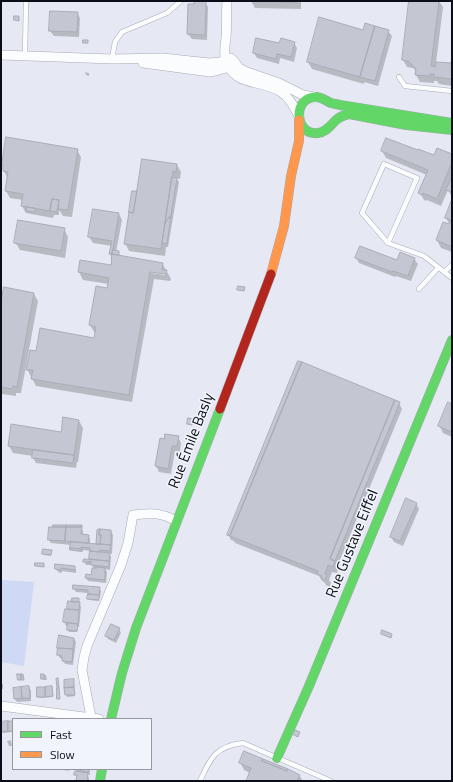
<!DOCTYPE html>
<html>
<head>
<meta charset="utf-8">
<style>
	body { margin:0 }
	#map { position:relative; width:453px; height:782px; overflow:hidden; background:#e6e9f3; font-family:"Titillium Web",sans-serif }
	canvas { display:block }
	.frame { position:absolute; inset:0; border:2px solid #0b0e18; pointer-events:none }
	.legend { position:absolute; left:12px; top:718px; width:140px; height:52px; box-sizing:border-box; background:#f1f4fa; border:1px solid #9598a0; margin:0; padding:5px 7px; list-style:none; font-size:12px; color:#0b0e18 }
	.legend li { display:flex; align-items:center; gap:8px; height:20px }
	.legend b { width:20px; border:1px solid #9598a0 }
</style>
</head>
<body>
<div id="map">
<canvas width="453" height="782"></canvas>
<div class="frame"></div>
<ul class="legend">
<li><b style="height:5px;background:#63d668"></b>Fast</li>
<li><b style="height:5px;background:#ff974d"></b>Slow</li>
</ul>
</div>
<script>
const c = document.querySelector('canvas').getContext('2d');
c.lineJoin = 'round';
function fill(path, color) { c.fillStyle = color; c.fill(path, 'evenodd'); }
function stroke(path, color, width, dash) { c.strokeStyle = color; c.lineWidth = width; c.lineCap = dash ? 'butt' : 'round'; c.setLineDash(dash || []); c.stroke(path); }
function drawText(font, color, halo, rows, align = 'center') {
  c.font = font + ' "Titillium Web",sans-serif'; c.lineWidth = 3; c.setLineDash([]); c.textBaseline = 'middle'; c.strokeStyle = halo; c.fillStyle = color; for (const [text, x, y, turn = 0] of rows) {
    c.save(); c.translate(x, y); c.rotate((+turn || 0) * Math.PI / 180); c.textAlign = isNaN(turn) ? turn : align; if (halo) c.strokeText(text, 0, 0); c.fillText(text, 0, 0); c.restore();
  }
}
const green = new Path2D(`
	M1 580 34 582 24 666 1 662Z`);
const shadow = new Path2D(`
	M132 1H149V2H133Z
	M251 1H301V9L255 8Z
	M410 1H439L443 7 436 63 452 64V86L439 84 437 81H434V83L420 82 416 75 417 72 413 68 407 67 403 60Z
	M205 2 208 7 207 40 192 39 188 34Z
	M77 13 80 18 79 37 54 36 50 31Z
	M388 31 392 36 378 86 364 82V84L312 69 308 62Z
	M294 43 297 48 294 62 280 58 279 64 257 58 254 53 280 45Z
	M85 72 89 73V76L86 75Z
	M77 150 81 157 72 217 63 216 59 210V215H54L53 218 26 213 22 206 23 200 10 198 6 191 8 179 4 171V168Z
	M382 151 434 157 452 155V197L448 190 441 206 427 200 426 201 424 200 420 193 427 175 386 158Z
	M177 165 181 172 180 179 176 178 179 182 168 247H166L165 256 129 251 125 243Z
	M452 202V252L441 248 437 240 450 225 446 218Z
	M119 214 122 220 116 252H119V256L162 263 171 279 170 281 154 279 132 402 36 386 26 367H28L37 353 95 339 96 333 94 332 90 325 108 289 109 284 83 280 79 272 80 261 111 266 113 258 110 254 112 246 93 243 89 237ZM145 270 165 273V275L145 272Z
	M64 229 68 237 65 258 20 250 15 242Z
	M356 258 397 262 414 259 418 264 411 281 396 276 395 277 359 263Z
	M34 294 38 301 21 393H16V396L2 394 1 392V309Z
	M399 403 402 409 337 567 338 569 337 573 332 572 329 580 331 583 330 587 326 585 324 582 322 581 319 576 235 543 234 541 231 540 228 534Z
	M452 405V437L443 433 439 425Z
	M79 421 83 428 78 462H77L76 468 36 463 33 458V456L13 453 9 446 62 433Z
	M178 437 181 443 180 452 175 451 171 474 159 472 156 466 160 439 165 440Z
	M416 503 419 509 403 546 394 542 391 537Z
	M81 528 83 531V535H88L90 539V544L97 545 111 531 113 535 112 554 109 553 111 557 110 570 105 569 107 572 106 583 88 581 86 578 92 576 94 569 92 565H86L84 561 90 560 91 551 83 550V552L73 551 72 548V545L51 543 49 540Z
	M51 551V556L44 555 43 554Z
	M56 565 74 567 76 570V573L62 571V573L58 572 56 569Z
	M99 588 101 591 100 598H99V601L89 600 88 599 89 593 76 592 74 589Z
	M78 599 81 607 79 627H78L77 632H69L68 630 69 626H66L64 622 68 610 69 603Z
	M119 629 121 633 116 643 108 639 106 636Z
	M74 638 76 642 73 665 65 664 63 660V659L60 658 58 655Z
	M42 675H46L47 680H43Z
	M65 681 74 682 75 696 67 697Z
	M1 683 3 684V689H1Z
	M29 687 31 691V701L17 702 15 699Z
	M52 687 53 697 39 698 38 697Z
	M13 722V732L3 733 1 730V723Z
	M11 740 12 746H9L7 741Z
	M240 762 299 775 303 781H247L250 773 244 770Z
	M58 769H68L69 771Z
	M71 769H89L90 771V775L87 774 89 778V781H77V778L75 774 76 770Z`);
const building = new Path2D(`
	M194 1H206L205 35 187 34 188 4H194Z
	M258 1H297V2Z
	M409 1H439L431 66 435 67 436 62 451 63 452 56V79L434 77V74H430V76L415 75 416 69 408 61 402 60Z
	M50 11 78 12 77 32 49 31Z
	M14 16H19V21L14 20Z
	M319 17 363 30 365 23 375 26 360 77 307 62Z
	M375 26 389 30 375 81 360 77Z
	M256 38 279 43 281 38 295 42 291 57 277 54 276 59 253 53Z
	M83 40H88V43H83Z
	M6 137 78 149 68 210 58 209 59 200 52 199 50 211 21 206 23 194 5 191 8 172 3 171V166L2 165Z
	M386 138 418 150V149L434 155 437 148 452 154V162L437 199 423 193 422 195 418 193 428 170 381 151Z
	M142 159 177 164 176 172 173 171 161 249 124 244 129 212 133 213Z
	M172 177 177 178 171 215 165 223Z
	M452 177V192L446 190Z
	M132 191H137L133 213 129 212Z
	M52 199 59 200 57 212 50 211Z
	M452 199V247L436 240 443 222 449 224 451 220 445 218Z
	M27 207 35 208V212L26 211Z
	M93 209 119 213 112 254H109L112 241 88 237Z
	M171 215 167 244 162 243 165 223Z
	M18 220 65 228 61 251 14 243Z
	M360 246 397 260 400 252 415 258 408 276 393 271 392 272 355 258Z
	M113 250 119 251V255L112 254Z
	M112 254 163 263 162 270H167L166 274 150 272 129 395 31 379 33 370H26L30 350 36 351 40 328 94 338 96 327 89 325 96 286 107 288 109 278 78 272 80 260 111 265Z
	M238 286 245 287 244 291 237 290Z
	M4 287 34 293 17 387 13 386 12 389 1 387V303Z
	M298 361 302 362 230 536 227 535Z
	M302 362 395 400 330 559 335 561 333 567 328 565 325 574 327 575 325 580 321 578 322 576 317 574 318 571 230 536Z
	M395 400 400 402 335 561 330 559Z
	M448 402 452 404V432L438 426Z
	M63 417 79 420 74 455 8 446 11 424 61 432Z
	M188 418 193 419 192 425 187 424Z
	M165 434 179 436 177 446H172L168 469 155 466 160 438 164 439Z
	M33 450 74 455 73 463 32 458Z
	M406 498 417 503 400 541 390 537Z
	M53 525H66V527H53Z
	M66 525H82V527H66Z
	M49 527H66L65 541 48 540Z
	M66 527H82L81 534 89 535 88 543 65 541Z
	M100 529 99 535H101L100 544H96L97 530Z
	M100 529 111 530V545L100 544 101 535H99Z
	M71 542 111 545 110 551 99 550V552L90 551V548L81 547V549L70 548Z
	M70 548 81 549V551L70 550Z
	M43 549 52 550 51 555 42 554Z
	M90 551 110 553 109 561 89 559Z
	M84 559 109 561V567L91 565V561H90V562H83Z
	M35 563H44V567L35 566Z
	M55 564 75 566V570L61 568 60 570 55 569Z
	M96 567 105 568V580L85 578 86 574 91 575 92 568H96Z
	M73 585 100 587 99 595 88 594V590L73 589Z
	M88 594 99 595V600L87 599Z
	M72 598H79V602H72Z
	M68 601 80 602 79 610 67 609Z
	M65 609 79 610 78 624 63 622Z
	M68 623 78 624 77 631 67 630Z
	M111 624 120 628 114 640 105 636Z
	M382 630 392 634 391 638 381 634Z
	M59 635 74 638 73 649 57 648Z
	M58 648 73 649 72 662 62 661V656L57 655Z
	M17 674H21V680H18Z
	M21 674H23L24 680H21Z
	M41 674H44V679H41Z
	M58 678 59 688H57L56 679Z
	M74 679V687L64 688V680Z
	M29 686 30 698H22L21 687Z
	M52 686 53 696 45 697V687Z
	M21 687 22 698 14 699 13 688Z
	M37 687H45V697H37Z
	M74 687 75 695H65L64 688Z
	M57 688H59L60 699H57Z
	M8 721V731L1 732V722Z
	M8 721H13V731H8Z
	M295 730 300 732 298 737 294 735Z
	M244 751 263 759 262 761 287 771 288 769 300 775 297 781H246L251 768 239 763Z
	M263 759 288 769 287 771 262 761Z
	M76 769H88V772Z
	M75 771 88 773 87 781H75V780H76L77 775H74Z`);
const lane = new Path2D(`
	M25 56 26 1
	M112 59 115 42 122 32 167 13 181 1
	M399 77 405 86 452 91
	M388 243 417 178 384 164 362 213 388 243 424 256 452 278
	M444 272 452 265
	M419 289 438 268
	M200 781C210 758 216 746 243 743L331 781`);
const street = new Path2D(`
	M227 1C226 13 227 26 226 38 225 44 224 50 225 56 232 89 260 78 281 92 290 98 294 107 299 116
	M1 55 112 59 163 58 209 63 220 62 231 58
	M233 60 239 68 247 72 279 83 303 95 314 97
	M143 63 210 72 219 70 236 65
	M1 706 99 719
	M91 717 82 670 84 657 87 646 121 565 128 543 133 515C150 513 161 512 176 521`);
const fast = new Path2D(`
	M452 123 340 105C337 104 334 104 331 103 326 101 324 98 317 97 292 96 294 136 318 133 326 132 330 126 335 121 339 117 344 115 349 114L406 125 452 130
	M111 719 122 673 136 628 220 409
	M277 758 309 686 452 340
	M100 781 102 769`);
const slow = new Path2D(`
	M271 274 284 226 291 176 299 141V120`);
const jam = new Path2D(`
	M220 409 271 274`);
const streetNames = [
	["Rue Émile Basly",192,441,-69],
	["Rue Gustave Eiffel",353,544,-68]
];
fill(green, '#cfd8f5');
fill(shadow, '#0003');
fill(building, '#c4c7d2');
stroke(building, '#aaacb6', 1);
stroke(lane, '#a8abb5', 5.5);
stroke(street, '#a8abb5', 10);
stroke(fast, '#a8abb5', 10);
stroke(slow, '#a8abb5', 10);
stroke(jam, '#a8abb5', 10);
stroke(lane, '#fbfcfd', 4.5);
stroke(street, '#fbfcfd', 9);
stroke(fast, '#63d668', 9);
stroke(slow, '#ff974d', 9);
stroke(jam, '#b3261e', 9);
drawText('15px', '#0b0e18', '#f1f4fa', streetNames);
</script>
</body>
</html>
